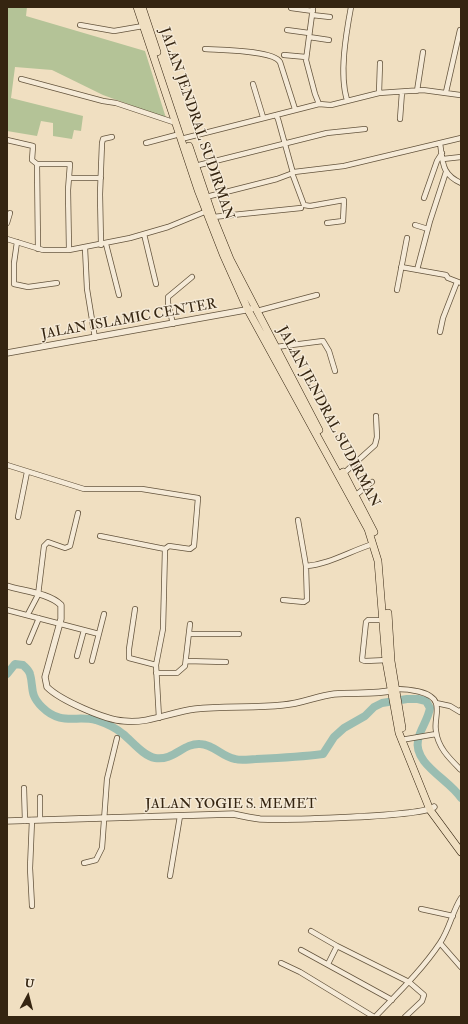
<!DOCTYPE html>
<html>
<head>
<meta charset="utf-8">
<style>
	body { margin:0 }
	#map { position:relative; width:468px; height:1024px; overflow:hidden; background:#f0dfc1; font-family:"IM FELL Double Pica",serif }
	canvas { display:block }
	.frame { position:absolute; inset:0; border:8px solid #352511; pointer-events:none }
	.north { position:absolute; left:8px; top:976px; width:40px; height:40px; -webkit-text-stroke:3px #f5ead7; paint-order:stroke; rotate:7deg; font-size:11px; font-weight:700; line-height:16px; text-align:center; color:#352511 }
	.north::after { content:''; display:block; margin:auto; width:14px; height:18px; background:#352511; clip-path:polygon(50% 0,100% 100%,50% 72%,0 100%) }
</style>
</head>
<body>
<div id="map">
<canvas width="468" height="1024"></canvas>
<div class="frame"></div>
<div class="north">U</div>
</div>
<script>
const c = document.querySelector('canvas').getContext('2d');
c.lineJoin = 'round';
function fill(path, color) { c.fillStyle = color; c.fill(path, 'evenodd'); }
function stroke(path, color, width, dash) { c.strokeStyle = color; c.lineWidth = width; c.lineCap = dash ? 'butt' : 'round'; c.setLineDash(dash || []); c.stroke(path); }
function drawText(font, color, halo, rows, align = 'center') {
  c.font = font + ' "IM FELL Double Pica",serif'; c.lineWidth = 3; c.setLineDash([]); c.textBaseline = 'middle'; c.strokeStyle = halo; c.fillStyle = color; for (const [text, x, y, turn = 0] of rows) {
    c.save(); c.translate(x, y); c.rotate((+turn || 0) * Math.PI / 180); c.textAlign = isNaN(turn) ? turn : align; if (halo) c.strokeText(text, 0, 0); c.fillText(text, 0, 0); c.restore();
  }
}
const green = new Path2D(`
	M7 7H27L26 16 145 51 166 118 103 95 52 70 15 67 11 98 83 116 81 131 74 130 72 139 53 136V123L41 121 37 136 7 131Z`);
const river = new Path2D(`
	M7 674 15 664 23 665C25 667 29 670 30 674 34 688 29 694 42 707 61 726 76 715 96 720 105 723 116 728 123 734 132 741 143 756 155 758 174 761 183 743 200 744 213 744 222 757 235 759 242 761 250 759 256 759 279 758 301 757 323 754L334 737 344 728 365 716 374 707 382 703 407 699H418L426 701 430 708C428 720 420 729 418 740 413 764 450 780 461 798`);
const minor = new Path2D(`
	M313 7 306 60 315 94 319 104
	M291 8 313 11
	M312 15 330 17
	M80 25 114 31 143 26
	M287 30 309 33
	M309 37 329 40
	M205 49C219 50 273 50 280 62L295 109
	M284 55 306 57
	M21 79 103 101 116 103 176 123
	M253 84 263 117
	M417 91 423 52
	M446 92 460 30
	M379 93 380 63
	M347 100C339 74 346 34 351 7
	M276 115 319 104 331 105 379 93 423 90 460 95
	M400 119 402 92
	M181 139 276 115 278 119 293 173 277 179 206 197
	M7 140 33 146 32 160 37 164 38 249
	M146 143 180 134
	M440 143C443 162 441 174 461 183
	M443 159 461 157
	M37 164H70L68 190 69 250
	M195 166 327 133 365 129
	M294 172 344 166 461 138
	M292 173 304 205 310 206 344 200 343 221 327 223
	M69 178H101
	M424 198 437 161 442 153
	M213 217 301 208
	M7 223 10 213
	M415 225 428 229
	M144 234 156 284
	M7 239 43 250H69L130 238 168 227 207 211
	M17 242 14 263V284L28 287 57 283
	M106 244 119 295
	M101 245 100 194 102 143 103 139 112 137
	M85 248 87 289 95 338
	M401 267 446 275 448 278 461 283
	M417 270 430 221 446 172
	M397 290 407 238
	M257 311 317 295
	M173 324 168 303V297L192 277
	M440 332 443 318 457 282
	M276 347 323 341 329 351 335 371
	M7 465 84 489H142L198 498 194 546 190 549 169 546 165 549 163 629 156 665 159 718
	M343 474 375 445 377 437 376 416
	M356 495 372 482
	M18 517 27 472
	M298 520 306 566C330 564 350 551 373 544
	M100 536 165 549
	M283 600 304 602 307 600 306 566
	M135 609 129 649V658L156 665
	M7 610 99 634
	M28 614 38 595 44 546 48 542 65 548 70 546 78 513
	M383 620H368L366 622 362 660 365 661 388 660
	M189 634H239
	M29 642 39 618
	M77 656 84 630
	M92 661 104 614
	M186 661 226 662
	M156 673H177L185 666 190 624
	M396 689C407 689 432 691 436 703 439 712 434 722 436 731 438 748 450 759 461 770
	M436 703 450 706 460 712 461 710
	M401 740 436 734
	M24 788 25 821
	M40 820V797
	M84 863 96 860 102 848 107 779 117 738
	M170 876 180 816
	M32 906 30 868 32 820
	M421 909 453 916
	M311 931 337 946
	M440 943 461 967
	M301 950 392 1000
	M281 963 300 972 374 1017
	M328 964 337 946 409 982 424 995 422 1001 405 1017
	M375 1017C398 993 422 970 440 943 450 928 452 912 461 898`);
const tertiary = new Path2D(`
	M7 353 251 309
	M7 586C23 591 49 593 61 605V619L45 677 47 687C60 700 105 720 124 721 148 724 171 712 195 709 224 706 254 708 283 705 301 704 317 696 334 694 354 692 374 695 394 690
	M7 821 233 814C242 816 251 818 260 819 284 820 421 817 434 807`);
const trunk = new Path2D(`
	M137 7 198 190 223 254 248 310 368 529 378 561 386 661 399 733 430 810 461 852
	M142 7 157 52
	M189 146 213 217 230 259 319 430
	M343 472 374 532
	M388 613 391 661 402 728`);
const streetNames = [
	["JALAN JENDRAL SUDIRMAN",196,124,71],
	["JALAN ISLAMIC CENTER",129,320,-10],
	["JALAN JENDRAL SUDIRMAN",328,417,62],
	["JALAN YOGIE S. MEMET",231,805]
];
fill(green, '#b4c397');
stroke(river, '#9abdb1', 8);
stroke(minor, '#64543d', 6);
stroke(tertiary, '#64543d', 7);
stroke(trunk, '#352511', 8);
stroke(minor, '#f5ead7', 4.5);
stroke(tertiary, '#f5ead7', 5.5);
stroke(trunk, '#f0dfc1', 7);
drawText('14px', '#352511', '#f5ead7', streetNames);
</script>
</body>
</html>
